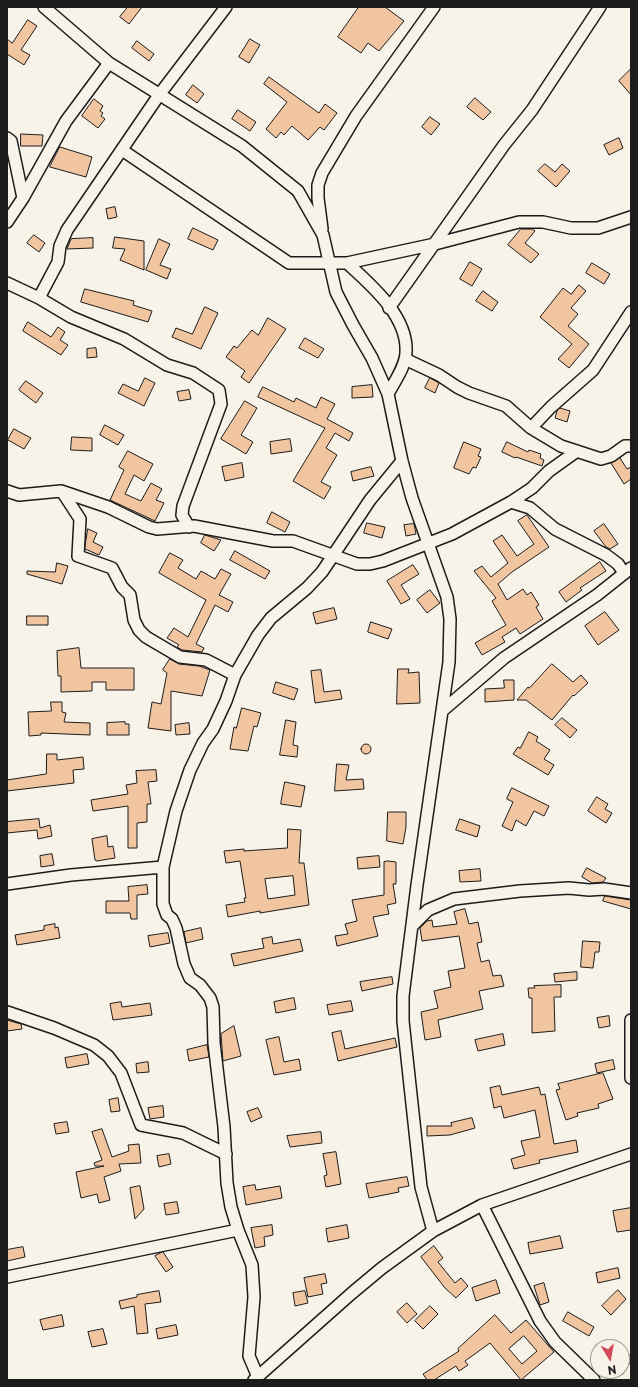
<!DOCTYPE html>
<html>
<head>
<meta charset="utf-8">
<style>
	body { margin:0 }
	#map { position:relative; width:638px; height:1387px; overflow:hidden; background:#f7f3e8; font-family:"Playpen Sans",sans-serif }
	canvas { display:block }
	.frame { position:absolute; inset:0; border:8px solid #1c1c1c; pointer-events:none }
	.north { position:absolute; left:590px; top:1339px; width:40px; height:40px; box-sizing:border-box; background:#f7f3e8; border:1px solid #9f9d96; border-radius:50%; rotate:169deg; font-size:11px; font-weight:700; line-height:16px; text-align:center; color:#1c1c1c }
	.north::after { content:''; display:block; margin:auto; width:14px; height:18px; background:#d1495b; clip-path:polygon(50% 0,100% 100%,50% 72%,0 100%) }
</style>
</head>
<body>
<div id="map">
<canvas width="638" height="1387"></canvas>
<div class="frame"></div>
<div class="north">N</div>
</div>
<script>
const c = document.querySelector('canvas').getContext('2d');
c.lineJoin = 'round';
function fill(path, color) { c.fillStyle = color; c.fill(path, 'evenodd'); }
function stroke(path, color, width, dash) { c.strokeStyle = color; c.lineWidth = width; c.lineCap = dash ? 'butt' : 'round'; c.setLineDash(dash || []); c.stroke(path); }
const building = new Path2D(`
	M128 7H142L129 24 120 17Z
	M359 7H385L404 21 379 51 368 43 361 53 338 37Z
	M28 20 37 26 21 50 30 55 24 65 7 54V39L12 43Z
	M250 39 260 45 249 63 239 57Z
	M137 41 154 54 149 61 132 48Z
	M631 69V95L619 81Z
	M269 77 319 113 325 104 337 113 324 130 320 127 308 140 292 126 284 135 281 132 276 138 266 129 287 102 264 84Z
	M193 85 204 94 197 103 186 95Z
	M475 98 491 112 483 120 467 107Z
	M94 99 103 106 100 111 103 113 101 116 105 119 98 128 82 116Z
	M238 110 256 122 250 131 232 119Z
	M430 117 440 124 431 135 422 127Z
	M21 134 43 135 42 146H21Z
	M619 138 623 148 609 155 604 145Z
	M60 147 92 157 86 177 50 167Z
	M545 164 555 172 562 164 570 171 556 187 538 171Z
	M115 207 117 217 108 219 106 209Z
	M193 228 218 240 213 250 188 239Z
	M521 229H532L535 231 525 243 539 254 531 263 508 245Z
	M34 235 45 243 39 252 27 243Z
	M115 237 144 241V270L120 260 125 249 113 248Z
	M93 238V248L67 249 71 239Z
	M159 239 170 244 160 265 171 269 167 279 146 270Z
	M470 262 482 269 472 286 460 279Z
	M592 263 610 274 604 284 586 273Z
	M579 285 586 291 571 308 578 314 568 326 589 344 569 368 558 359 572 344 540 317 563 288 571 294Z
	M85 289 134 301 133 305 152 311 148 322 81 302Z
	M483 291 498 302 492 311 476 301Z
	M205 307 218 313 201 349 172 337 176 328 192 334Z
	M268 318 286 329 249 383 241 377 245 371 226 357 234 346 237 348 252 330 258 335Z
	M28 322 51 337 58 327 65 332 60 340 68 345 61 355 23 331Z
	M305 338 324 349 318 358 299 348Z
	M96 348 97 357 87 358V349Z
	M145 378 155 383 144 406 118 393 123 384 138 391Z
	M430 378 439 383 435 393 425 388Z
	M26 381 43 393 36 403 19 390Z
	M372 385 373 397 352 398V387Z
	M263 387 294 402 296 398 316 408 321 397 335 404 327 419 353 433 349 441 335 433 326 448 337 455 321 482 331 487 324 499 293 481 325 428 258 397Z
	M189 390 191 399 179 401 177 392Z
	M245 401 257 408 241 435 253 442 246 454 221 439Z
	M560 408 570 411 567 422 555 418 557 411Z
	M105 425 124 435 118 445 100 435Z
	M14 429 31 438 24 449 8 440Z
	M72 437 92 438V451L71 450Z
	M290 439 292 451 271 454 270 442Z
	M464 442 481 449 478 456 481 457 476 468 473 467 469 474 454 468Z
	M507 442 528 452 529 450 541 454 540 458 544 460 542 466 516 457 515 458 502 452Z
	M128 451 153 464 144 481 134 475 125 494 141 501 151 483 162 489 156 500 164 503 155 521 110 500 124 470 119 467Z
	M620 458 627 469 631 467V479L624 484 611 463Z
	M242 463 244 477 225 481 222 467Z
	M371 467 374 476 353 481 351 472Z
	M272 512 290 522 285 532 267 523Z
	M527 515 549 547 512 572 498 584 507 600 523 589 527 595 531 592 539 605 536 607 543 619 520 634 516 628 502 637 505 642 482 655 475 643 506 625 492 601 496 598 474 571 482 566 491 577 508 563 493 541 502 535 517 556 534 544 518 521Z
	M367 523 385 527 382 538 364 533Z
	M414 524 416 534 406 536 404 525Z
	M604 524 618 544 610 549 606 547 594 531Z
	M88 529 97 533 93 542 103 547 99 555 85 549Z
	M205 535 221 540 214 551 201 543Z
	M235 551 270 571 265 579 230 560Z
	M170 553 183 560 178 568 196 579 201 571 215 579 221 569 231 574 219 595 233 602 228 612 215 605 196 644 204 648 202 652 182 650 177 647 179 645 167 638 174 628 188 637 206 600 159 573Z
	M600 562 606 571 580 588 582 590 566 602 559 592Z
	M57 563 68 566 62 584 27 574V571L55 572Z
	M413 565 419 574 401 585 410 599 401 604 387 581Z
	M430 590 440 603 427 613 417 600Z
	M334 608 337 619 316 624 313 613Z
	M605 612 619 630 598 645 585 626Z
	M27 616H48V625H27Z
	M371 622 392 629 388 639 368 632Z
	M79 648 81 668H134V690H106V682H92V691L61 692V676H58L57 651Z
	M170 659 179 664 199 666 210 670 202 696 171 691V731L148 728 152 702 161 704 167 673 163 670Z
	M552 664 573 682 581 675 588 683 574 696 573 695 552 720 526 700H517L528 687 529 688Z
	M398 669H409L408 673 419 672 420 703 397 704Z
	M321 670 324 692 340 690 342 699 315 703 311 671Z
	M504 680H514V700L485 702V689L504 688Z
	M276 682 298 689 294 700 273 693Z
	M51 702H62V712L66 713 64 722 90 723V735L41 733V735L29 736 28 712 51 711Z
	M242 708 261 713 257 727 254 726 248 751 230 749 234 727 236 728Z
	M562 718 577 730 570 738 555 725Z
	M286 720 296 722 293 745 298 746 297 757 280 755Z
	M125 722V724H129V735H107V723Z
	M189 723 190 734 176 735 175 725Z
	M529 732 538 737 536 741 550 750 544 759 554 765 548 775 513 754 518 747 520 748Z
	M361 749a5 5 0 1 1 10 0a5 5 0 1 1-10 0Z
	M47 754H57V760L83 757 84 769 73 770 74 783 7 791V780L46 774Z
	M337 764 349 765 346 780 363 779 364 789 335 791Z
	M156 770 157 781 148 782 151 804H147V822L137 823V848H128V806L93 811 91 800 128 794 126 785 137 783 136 771Z
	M285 782 305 786 301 807 281 804Z
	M512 788 549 806 544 816 534 811 526 826 516 820 512 831 502 826 513 802 507 799Z
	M597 797 608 804 605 809 612 813 606 823 588 811Z
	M388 812H406V827L403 844 387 841Z
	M39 819 40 828 50 825 52 836 38 839 37 830 7 833V822Z
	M460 819 480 826 477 837 456 830Z
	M288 829 301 830 299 863H304L309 905 260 913V911L228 917 226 905 245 902 244 898H246L240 861 226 863 224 851 244 849V851L287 848ZM293 876 295 895 268 899 265 879Z
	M107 836 108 847 113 846 115 858 97 861 95 860 92 839Z
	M52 854 54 865 41 867 40 856Z
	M379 856 380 867 358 869 357 858Z
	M388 861 396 862V884H393L396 903 387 905 389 914 373 917 378 936 337 946 335 936 348 934 345 924 357 921 352 900 384 895V862Z
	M587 868 606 878 603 882 592 883 582 877Z
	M480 869 481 881 460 882 459 871Z
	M147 885 148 894 137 895V919H131L130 913H106V901H129L128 887Z
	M605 896 631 900V909L603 901Z
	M465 909 469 924 478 922 482 942 477 943 481 962 489 960 493 976 501 975 504 986 479 991 483 1009 438 1020 441 1037 425 1040 421 1012 438 1008 434 991 451 987 448 971 465 968 459 936 422 941 420 928 427 921 432 920 433 927 457 924 454 912Z
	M55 924V928L58 927 60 938 17 945 15 935 44 930V926Z
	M201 928 203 939 186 943 184 932Z
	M168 933 170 943 150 947 148 936Z
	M272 937 273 944 300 939 303 951 234 966 231 954 264 948 262 939Z
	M583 941 600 942 599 952H595L593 968 581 967Z
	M577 972V980L555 982 554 974Z
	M392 977 393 984 362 991 360 982Z
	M561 985V997H554L555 1031 532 1033V998H529L528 988H535L534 986Z
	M294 998 296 1009 276 1013 274 1002Z
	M351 1001 353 1011 329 1015 327 1005Z
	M121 1002 122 1007 150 1003 152 1015 113 1020 110 1004Z
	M609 1016 610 1026 599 1028 597 1018Z
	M7 1020 21 1024 22 1029 7 1031Z
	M234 1026 241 1056 223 1061 221 1034Z
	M341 1031 345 1049 395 1038 397 1047 338 1061 332 1033Z
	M503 1034 505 1045 478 1051 475 1040Z
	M279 1037 284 1062 299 1059 301 1070 274 1075 266 1040Z
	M207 1045 209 1057 189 1061 187 1050Z
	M87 1054 89 1064 67 1068 65 1058Z
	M613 1060 615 1069 597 1073 595 1064Z
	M148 1062 149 1072 137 1073 136 1064Z
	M603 1073 613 1099 598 1104 599 1108 577 1113 578 1116 566 1120 556 1090 560 1089 558 1084Z
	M500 1086 502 1095 539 1087 541 1095 545 1094 554 1144 576 1140 578 1152 539 1160 540 1163 514 1169 511 1159 525 1155 521 1141 540 1137 535 1110 504 1118 501 1106 494 1108 490 1088Z
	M118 1098 120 1111 111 1112 109 1100Z
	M163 1106 164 1117 150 1119 148 1108Z
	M258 1108 262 1117 251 1122 247 1112Z
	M472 1118 475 1128 450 1135 427 1136V1126H452L451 1123Z
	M67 1122 69 1132 56 1134 54 1124Z
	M102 1129 112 1157 129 1151 128 1145 139 1144 141 1163 119 1164 121 1171 104 1177 110 1200 99 1203 97 1194 81 1198 76 1172 104 1166H95L94 1163 102 1160 92 1132Z
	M321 1132 322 1143 290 1147 287 1136Z
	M336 1152 341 1184 326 1187 324 1176 327 1175 323 1154Z
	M169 1154 171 1164 159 1167 157 1156Z
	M407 1177 409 1186 398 1188 399 1192 369 1198 366 1184Z
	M255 1185 256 1190 280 1186 282 1198 246 1205 243 1187Z
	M140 1186 144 1209 135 1219 130 1188Z
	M177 1202 179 1213 166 1215 164 1204Z
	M631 1208V1230L617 1232 613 1211Z
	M272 1225 273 1235 264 1237 265 1246 255 1248 251 1228Z
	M347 1225 349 1238 328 1242 326 1229Z
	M560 1236 563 1248 530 1254 528 1243Z
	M434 1246 443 1258 438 1262 455 1283 461 1278 468 1286 456 1298 445 1288 421 1257Z
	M23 1247 25 1257 7 1261V1250Z
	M163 1252 173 1267 166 1272 155 1256Z
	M618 1268 620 1278 598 1283 596 1273Z
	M325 1274 327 1283 321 1284 323 1294 308 1297 304 1278Z
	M496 1280 500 1293 476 1301 472 1288Z
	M544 1283 549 1302 540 1305 534 1286Z
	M618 1290 626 1299 611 1315 602 1306Z
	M159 1291 161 1302 145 1304 148 1333 137 1334 134 1306 121 1309 119 1301 137 1297V1295Z
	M305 1291 308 1303 295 1306 293 1293Z
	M407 1303 417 1314 407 1323 397 1312Z
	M430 1306 438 1314 423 1329 415 1321Z
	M568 1312 594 1327 589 1336 563 1321Z
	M62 1315 64 1326 43 1330 40 1320Z
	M495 1315 511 1333 526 1320 554 1352 521 1380 490 1343 465 1361 468 1365 459 1371 456 1366 434 1380H427L423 1374 459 1351 458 1349ZM524 1336 537 1351 522 1364 509 1349Z
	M176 1325 178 1335 158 1339 156 1329Z
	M103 1329 107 1344 92 1347 88 1332Z
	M625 1352 631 1356V1361L622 1375V1357Z`);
const street = new Path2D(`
	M44 7 109 63 242 146 298 191 323 235 336 292 353 325 372 358 388 394 402 461 412 498 447 597 450 619 449 662 417 885 403 996V1021L421 1187 433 1231
	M7 138 11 141 23 198
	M122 150 289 263H347L435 244 519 222H543L571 228H598L631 217
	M7 222 23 198 66 121 109 63
	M322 229 318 198V185L322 173 356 116 434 7
	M347 263C371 285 408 316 406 352 406 366 394 382 388 394
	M7 283 39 298 71 317 124 339 167 365 193 373 219 390 221 404 183 506 182 515 189 527
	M39 298 58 262 60 246 67 230 159 95 226 7
	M389 308 504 145 532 110 600 7
	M405 359 439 375 457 387 469 393 506 406 531 428 561 446 601 459 611 456 625 446H631
	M531 428 551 407 593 370 631 312
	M7 491 19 495 61 491 108 507 149 527 157 529 194 526 273 541H293L357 564H370L383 561 452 534 511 502 532 488 549 471 577 451
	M63 493 80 519 78 556 112 568 122 587 130 595 134 620 139 630 146 637 180 657 206 660 235 675
	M511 502 530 508 555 529 606 555 618 564 624 573
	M442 711 504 658 597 595 631 568
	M163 867V904L167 915 172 919 176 928 184 964 190 978 200 985 210 998 213 1007 214 1043 224 1127 227 1183 231 1207 238 1230
	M7 884 71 875 163 867 176 811 190 770 203 743 213 729 226 701 235 675 258 635 271 618 307 588 322 572 370 500 402 461
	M412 926 428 910 454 899 520 891 569 888 589 890 604 889 631 893
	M7 1012 54 1028 94 1045 108 1056 121 1073 141 1125 183 1133 226 1154
	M631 1020V1078
	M482 1205 540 1321 555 1342 594 1380
	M7 1277 238 1230 252 1265 254 1297 249 1356 258 1377
	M254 1380 352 1293 382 1268 433 1231 482 1205 631 1154`);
fill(building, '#f2c5a1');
stroke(building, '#1c1c1c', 1);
stroke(street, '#1c1c1c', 14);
stroke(street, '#f7f3e8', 11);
</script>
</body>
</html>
